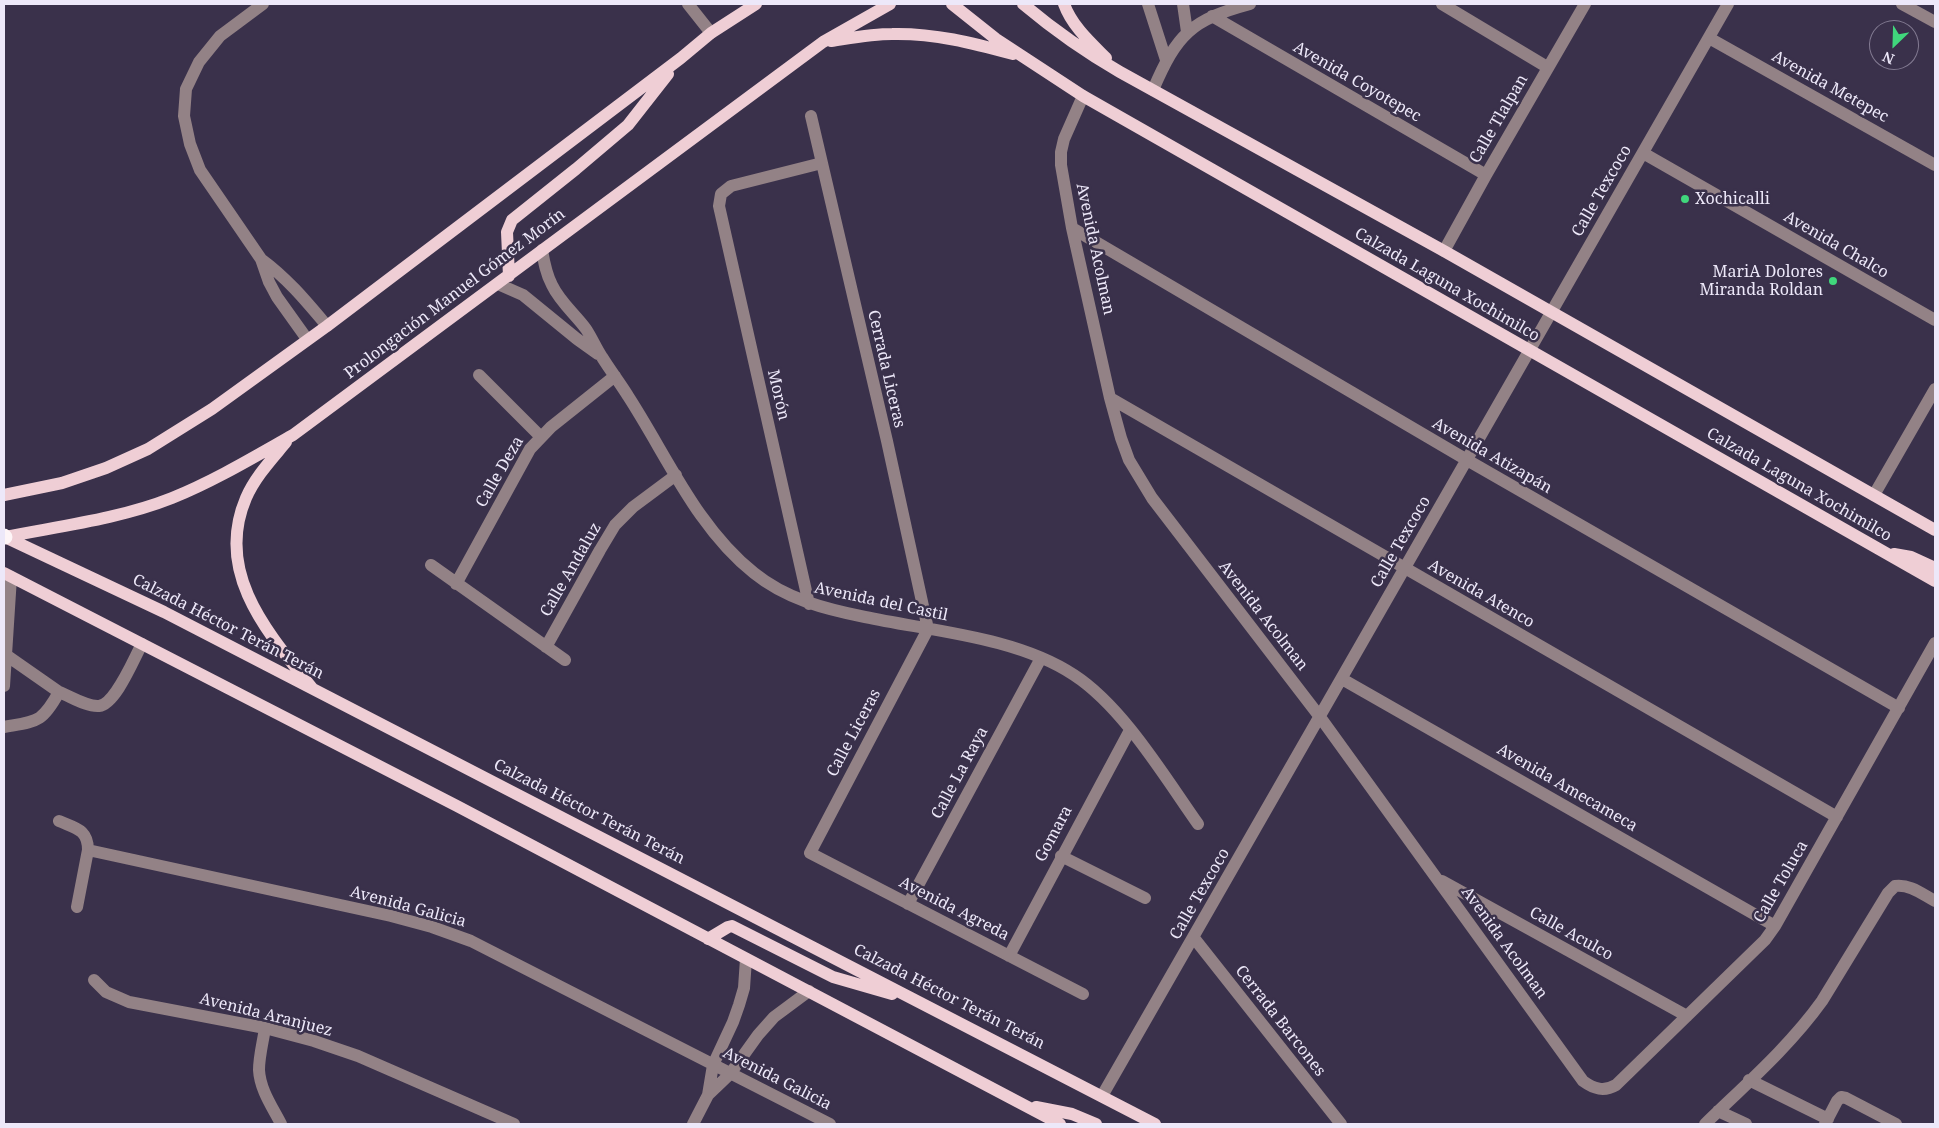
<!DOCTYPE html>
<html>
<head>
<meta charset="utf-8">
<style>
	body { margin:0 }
	#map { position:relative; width:1939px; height:1128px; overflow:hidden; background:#3a314b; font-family:"Noto Serif",serif }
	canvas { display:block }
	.frame { position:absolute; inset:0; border:5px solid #ede8f9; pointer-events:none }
	.north { position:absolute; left:1869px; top:20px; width:50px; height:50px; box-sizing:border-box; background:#3a314b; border:1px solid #827a91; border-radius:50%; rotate:204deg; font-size:14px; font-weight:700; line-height:20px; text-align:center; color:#ede8f9 }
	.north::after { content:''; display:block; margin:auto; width:18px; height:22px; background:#40d77c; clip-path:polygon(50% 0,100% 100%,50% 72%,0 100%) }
</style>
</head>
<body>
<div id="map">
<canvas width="1939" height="1128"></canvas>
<div class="frame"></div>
<div class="north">N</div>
</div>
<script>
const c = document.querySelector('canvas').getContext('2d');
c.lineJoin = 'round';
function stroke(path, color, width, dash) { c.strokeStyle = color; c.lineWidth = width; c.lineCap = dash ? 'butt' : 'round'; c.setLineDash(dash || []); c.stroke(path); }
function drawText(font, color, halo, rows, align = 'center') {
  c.font = font + ' "Noto Serif",serif'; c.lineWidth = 5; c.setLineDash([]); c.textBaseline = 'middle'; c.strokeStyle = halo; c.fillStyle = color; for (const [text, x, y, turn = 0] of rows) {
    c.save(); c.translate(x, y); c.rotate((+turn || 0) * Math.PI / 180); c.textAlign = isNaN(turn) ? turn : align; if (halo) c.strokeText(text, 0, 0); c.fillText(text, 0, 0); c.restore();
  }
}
const minor = new Path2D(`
	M263 4 220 36 199 62 186 89 184 116 190 144 200 170 261 259 269 282 277 297 307 339
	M688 4 711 33
	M1148 4 1166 60
	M1183 4 1187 32
	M1442 4 1547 67
	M1902 4 1935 22
	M1212 16 1486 175
	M1709 38 1935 165
	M1153 90C1177 34 1191 20 1250 4
	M1083 96 1064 139 1061 152V165L1072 228 1110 398 1121 438 1129 460 1152 498 1320 717 1583 1081C1594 1089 1604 1092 1616 1085L1765 940 1775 926 1935 643
	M811 116 887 441 928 629 810 853 1083 994
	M1643 153 1935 320
	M1072 228 1467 460 1899 708
	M542 250C544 262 546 274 552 285 560 302 575 314 586 329 592 338 596 348 602 357 610 370 620 383 628 396 667 456 697 528 754 573 786 599 825 609 865 617 931 631 1017 637 1074 675 1123 707 1164 776 1198 824
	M1444 251 1486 175 1585 4
	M261 259C287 278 306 301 327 326
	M498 284 523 295 577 339 598 354
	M479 375 540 436
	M1110 398 1837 817
	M1874 495 1935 389
	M431 565 565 660
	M456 584 530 449 551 427 615 376
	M809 604 719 206 721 194 731 186 822 163
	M546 647 600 550 615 525 633 507 676 475
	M1342 679 1775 926
	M4 686 11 577
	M59 692C70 696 86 707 99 706 116 704 134 658 142 644
	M4 727C37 721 42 723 59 692L6 655
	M59 821C75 828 88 829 88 850L77 907
	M88 850 391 916 432 927 471 941 830 1124
	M1061 856 1145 898
	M1442 881 1687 1016
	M908 904 1041 658
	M1194 938 1341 1124
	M1009 956 1130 730
	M94 980 106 992 129 1002 265 1028 314 1041 358 1056 514 1124
	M265 1028C263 1042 259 1056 259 1070 260 1090 273 1108 281 1124
	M1749 1080 1828 1119
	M708 1095 730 1074 758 1035 774 1017 809 991
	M1102 1096 1728 4
	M1718 1111 1746 1124
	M693 1124 708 1095 713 1065 733 1022 739 1005 744 988 746 959
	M1705 1124C1745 1085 1789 1047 1822 1001L1888 893 1895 886C1910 884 1922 894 1935 901
	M1825 1124 1837 1101 1841 1097 1846 1098 1896 1124`);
const major = new Path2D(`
	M952 4 996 39 1083 96 1935 581
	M1023 4C1054 30 1085 52 1120 72L1444 251 1935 530
	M1064 4C1072 26 1090 42 1106 58
	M831 41C851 38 872 34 892 34 934 33 973 43 1013 54
	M509 276 507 232 512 220 576 169 628 125 668 74
	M286 442C272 459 255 477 246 498 214 573 268 633 312 688
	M4 495 62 483 106 468 148 449 212 409 327 326 681 58 711 33 756 4
	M5 537 164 612 1155 1124
	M5 537C60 526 119 519 172 498 214 481 254 457 293 435L823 42 890 4
	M1894 554 1911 557 1935 568
	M4 573 457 806 1060 1124
	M708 939 728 927 732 926 833 977 892 994
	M1036 1107 1072 1114 1096 1124`);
const highway = new Path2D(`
	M4 536 5 537`);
const markers = [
	[1685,199,5,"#40d77c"],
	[1833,281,5,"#40d77c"]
];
const streetNames = [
	["Avenida Coyotepec",1357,82,30],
	["Avenida Metepec",1830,87,29],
	["Calle Tlalpan",1499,119,-60],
	["Calle Texcoco",1602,191,-60],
	["Avenida Chalco",1836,245,30],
	["Avenida Acolman",1095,249,78],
	["Calzada Laguna Xochimilco",1447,285,30],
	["Prolongación Manuel Gómez Morín",455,294,-37],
	["Cerrada Liceras",886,369,77],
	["Morón",778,395,77],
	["Avenida Atizapán",1492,456,30],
	["Calle Deza",500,472,-60],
	["Calzada Laguna Xochimilco",1799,485,30],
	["Calle Texcoco",1401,542,-60],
	["Calle Andaluz",571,570,-60],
	["Avenida Atenco",1481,594,30],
	["Avenida del Castil",881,602,12],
	["Avenida Acolman",1263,616,52],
	["Calzada Héctor Terán Terán",228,627,27],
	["Calle Liceras",854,733,-62],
	["Calle La Raya",960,773,-62],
	["Avenida Amecameca",1567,788,30],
	["Calzada Héctor Terán Terán",589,812,27],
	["Gomara",1054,834,-62],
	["Calle Toluca",1781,882,-60],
	["Calle Texcoco",1200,894,-60],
	["Avenida Galicia",408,907,15],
	["Avenida Agreda",954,909,27],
	["Calle Aculco",1571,934,29],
	["Avenida Acolman",1504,943,54],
	["Calzada Héctor Terán Terán",949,997,27],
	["Avenida Aranjuez",266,1015,14],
	["Cerrada Barcones",1280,1021,52],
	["Avenida Galicia",777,1079,27]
];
const poiNames = [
	["Xochicalli",1695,199],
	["MariA Dolores",1823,272,"right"],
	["Miranda Roldan",1823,290,"right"]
];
stroke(minor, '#938286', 12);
stroke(major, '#efced5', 12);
stroke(highway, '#fef5f7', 15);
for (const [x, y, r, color] of markers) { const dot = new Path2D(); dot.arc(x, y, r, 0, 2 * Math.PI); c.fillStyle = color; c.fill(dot); stroke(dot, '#3a314b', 2); }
drawText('16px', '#ede8f9', '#3a314b', streetNames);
drawText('16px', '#ede8f9', '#3a314b', poiNames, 'left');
</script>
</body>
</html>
